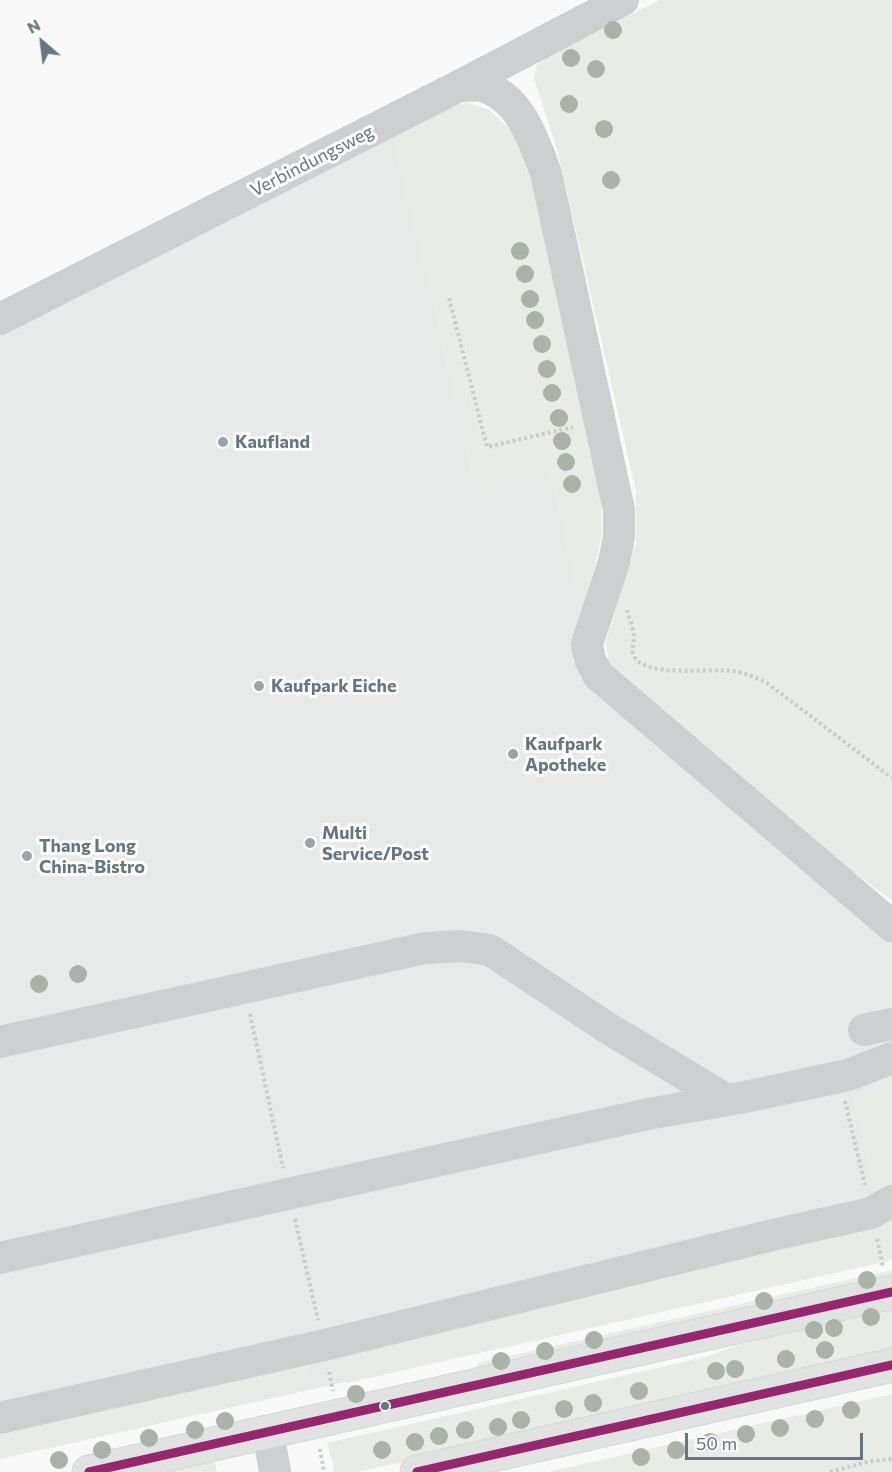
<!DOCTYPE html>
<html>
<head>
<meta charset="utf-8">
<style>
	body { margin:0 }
	#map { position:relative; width:892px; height:1472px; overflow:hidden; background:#f9f9f9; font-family:Commissioner,sans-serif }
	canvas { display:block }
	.north { position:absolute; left:12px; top:12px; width:60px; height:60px; -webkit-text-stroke:4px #fff; paint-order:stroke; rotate:332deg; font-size:16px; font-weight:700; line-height:24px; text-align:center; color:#657683 }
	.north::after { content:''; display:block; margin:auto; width:21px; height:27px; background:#657683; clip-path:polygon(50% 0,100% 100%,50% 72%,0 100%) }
	.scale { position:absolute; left:685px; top:1433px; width:178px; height:27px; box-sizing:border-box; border:3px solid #657683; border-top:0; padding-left:8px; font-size:18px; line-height:21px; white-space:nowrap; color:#657683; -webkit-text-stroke:4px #fff; paint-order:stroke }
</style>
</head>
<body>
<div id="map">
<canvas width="892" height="1472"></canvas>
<div class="north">N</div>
<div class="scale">50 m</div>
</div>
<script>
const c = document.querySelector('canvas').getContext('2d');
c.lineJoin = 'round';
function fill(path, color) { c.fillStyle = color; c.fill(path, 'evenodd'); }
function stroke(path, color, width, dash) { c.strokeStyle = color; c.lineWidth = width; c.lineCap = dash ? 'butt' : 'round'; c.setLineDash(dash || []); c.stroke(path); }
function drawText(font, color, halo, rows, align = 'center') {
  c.font = font + ' Commissioner,sans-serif'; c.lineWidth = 6; c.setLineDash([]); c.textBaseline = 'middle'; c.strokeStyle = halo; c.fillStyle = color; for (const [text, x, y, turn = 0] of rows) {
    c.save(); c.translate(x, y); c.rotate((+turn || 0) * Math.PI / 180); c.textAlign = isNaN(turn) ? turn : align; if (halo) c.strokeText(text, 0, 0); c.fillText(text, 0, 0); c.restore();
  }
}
const built = new Path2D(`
	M468 103 489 110 602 534 595 565 573 642V662L581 679 892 931V1260L0 1459V334L452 105Z`);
const green = new Path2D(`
	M660 0H892V900L845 866 609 667 606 641 636 543V491L558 152 534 79 537 65 544 59Z
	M468 103 489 110 517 135 529 164 601 497 602 534 595 565 580 612 549 471 474 488 461 435 476 431 469 399 453 402 432 299 391 136 452 105Z
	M892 1086V1183L874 1195 852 1094Z
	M892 1216V1260L347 1383 344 1371 338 1372 334 1354Z
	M892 1270V1279L480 1370 478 1363Z
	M892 1306V1352L358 1472H335L327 1443 705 1357 770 1334Z
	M312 1361 303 1382 208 1403 199 1414 0 1459V1431Z
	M892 1394V1472H548Z
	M213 1458 217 1472H150Z`);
const path = new Path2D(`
	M449 298 487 447 573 427
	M627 610C629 619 634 629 634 637 634 644 631 650 634 656 645 678 710 668 732 671 745 673 756 677 767 683L892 778
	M250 1014 283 1168
	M845 1101 865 1185
	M295 1219 318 1320
	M877 1239 883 1267
	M329 1372 333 1391
	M320 1449 324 1472
	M830 1472 870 1461 892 1459`);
const minor = new Path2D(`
	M459 86C466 86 475 85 482 86 521 97 533 140 546 173L619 510V537L614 562 587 644 590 660 598 675 892 926
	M0 319 459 86 623 0
	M864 1030 892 1024
	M0 1042 425 948 462 946 490 950 606 1027 727 1100
	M0 1258 648 1114 745 1097 848 1075 892 1058
	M0 1418 333 1343 777 1234 871 1213 892 1201
	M268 1431 275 1472`);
const major = new Path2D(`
	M89 1472 892 1292
	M417 1472 892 1365`);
const bus1 = new Path2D(`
	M89 1472 892 1292
	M417 1472 892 1365`);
const trees = [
	[613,30],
	[571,58],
	[596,69],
	[569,104],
	[604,129],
	[611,180],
	[520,251],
	[525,274],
	[530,299],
	[535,320],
	[542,344],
	[547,369],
	[552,393],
	[559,418],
	[562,441],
	[566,462],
	[572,484],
	[78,974],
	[39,984],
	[867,1280],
	[764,1301],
	[871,1317],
	[834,1328],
	[814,1330],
	[594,1340],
	[825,1350],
	[545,1351],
	[786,1359],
	[501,1361],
	[735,1369],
	[716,1371],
	[639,1391],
	[356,1394],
	[593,1403],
	[564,1409],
	[851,1410],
	[815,1419],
	[521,1420],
	[225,1421],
	[498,1427],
	[780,1428],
	[195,1430],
	[465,1430],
	[746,1434],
	[439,1436],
	[149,1438],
	[415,1442],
	[710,1442],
	[102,1450],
	[382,1450],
	[676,1450],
	[641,1457],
	[59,1460]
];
const markers = [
	[223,442,6,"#99a4ac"],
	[259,686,6,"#99a4ac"],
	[513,754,6,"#99a4ac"],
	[310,843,6,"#99a4ac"],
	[27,856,6,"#99a4ac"],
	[385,1406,5,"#657683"]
];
const streetNames = [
	["Verbindungsweg",312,161,-27]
];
const poiNames = [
	["Kaufland",235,442],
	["Kaufpark Eiche",271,686],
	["Kaufpark",525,744],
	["Apotheke",525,765],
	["Multi",322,833],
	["Service/Post",322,854],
	["Thang Long",39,846],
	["China-Bistro",39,867]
];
fill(built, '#e8e9e9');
fill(green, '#e8ebe6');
stroke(major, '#d5d6d7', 35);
stroke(path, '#cbcccd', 4, [3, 3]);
stroke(minor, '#cecfd0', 32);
stroke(major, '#e1e2e2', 33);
stroke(bus1, '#95276e', 9);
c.fillStyle = '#a9b3a7';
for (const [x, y] of trees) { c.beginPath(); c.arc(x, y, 9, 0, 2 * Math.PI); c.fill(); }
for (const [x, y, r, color] of markers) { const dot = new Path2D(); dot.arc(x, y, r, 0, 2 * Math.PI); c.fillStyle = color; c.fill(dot); stroke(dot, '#fff', 2); }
drawText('18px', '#657683', '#fff', streetNames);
drawText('bold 18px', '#657683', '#fff', poiNames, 'left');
</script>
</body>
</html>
